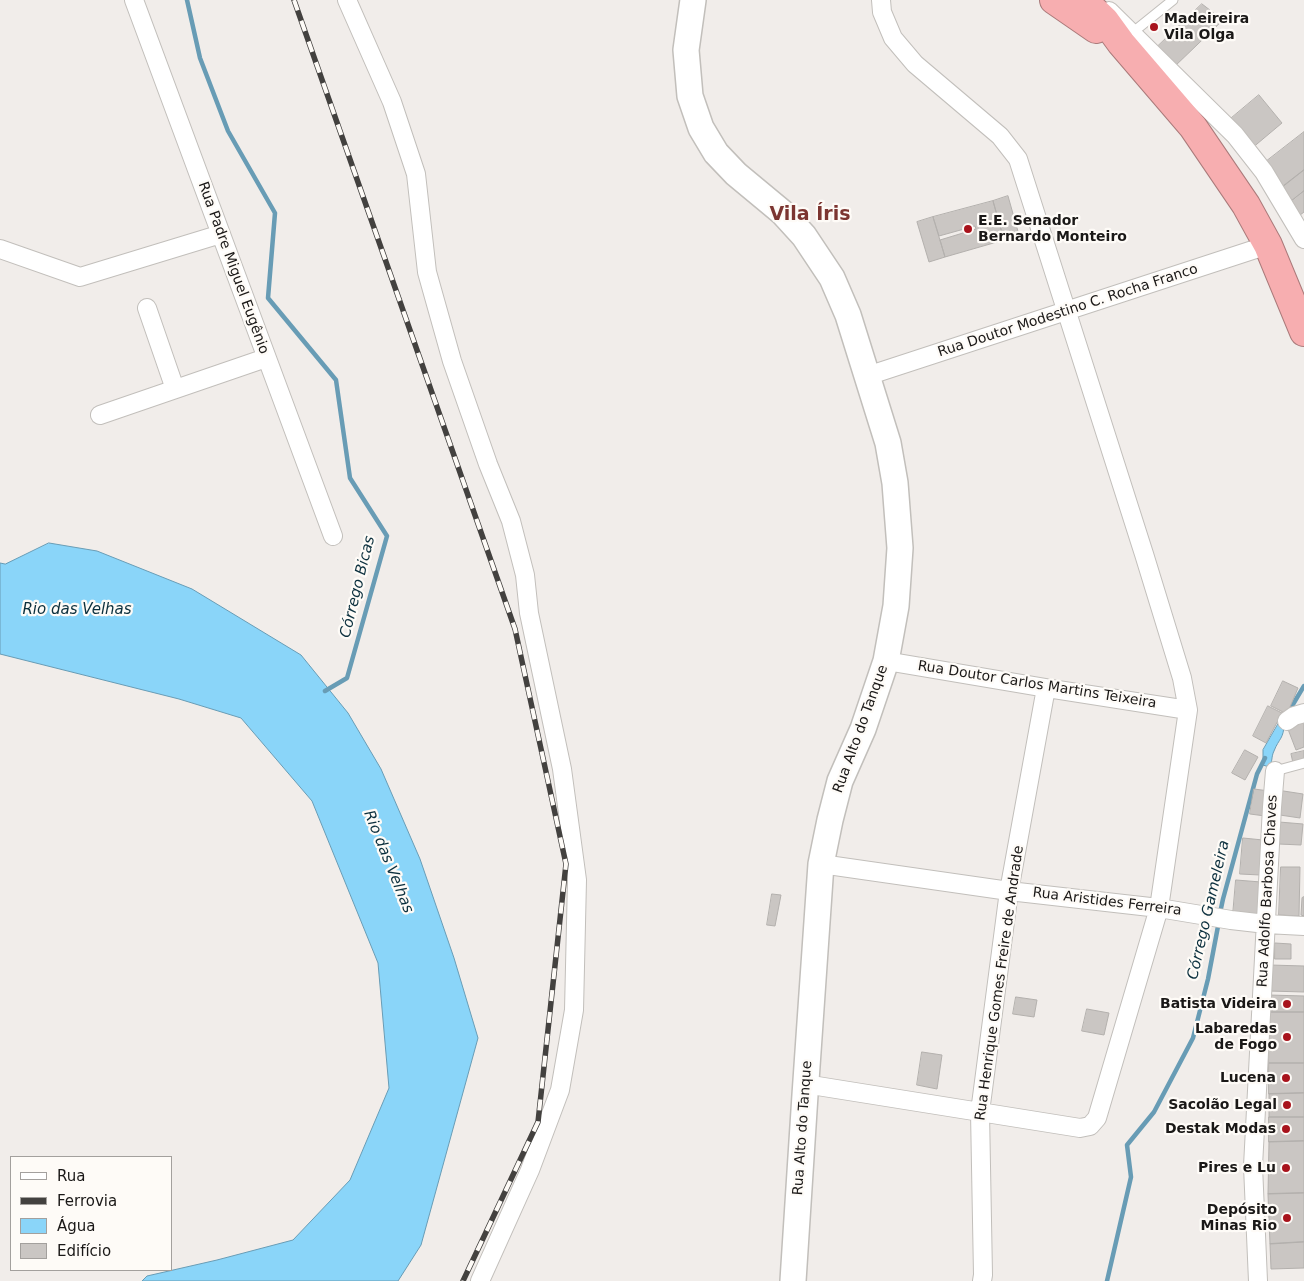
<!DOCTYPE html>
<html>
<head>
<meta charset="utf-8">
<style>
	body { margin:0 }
	#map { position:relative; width:1304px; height:1281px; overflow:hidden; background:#f1edea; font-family:"DejaVu Sans",sans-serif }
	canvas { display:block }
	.legend { position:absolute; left:10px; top:1156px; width:162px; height:115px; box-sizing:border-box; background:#fefbf7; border:1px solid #a3a09d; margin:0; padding:6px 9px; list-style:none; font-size:15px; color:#1a1817 }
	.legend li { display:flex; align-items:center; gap:10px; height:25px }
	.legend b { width:25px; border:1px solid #a3a09d }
</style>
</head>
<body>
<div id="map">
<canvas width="1304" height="1281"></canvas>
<ul class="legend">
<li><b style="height:6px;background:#fff"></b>Rua</li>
<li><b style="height:6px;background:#43413f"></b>Ferrovia</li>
<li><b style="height:14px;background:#8ad5f9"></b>Água</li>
<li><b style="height:14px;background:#cac6c3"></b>Edifício</li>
</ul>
</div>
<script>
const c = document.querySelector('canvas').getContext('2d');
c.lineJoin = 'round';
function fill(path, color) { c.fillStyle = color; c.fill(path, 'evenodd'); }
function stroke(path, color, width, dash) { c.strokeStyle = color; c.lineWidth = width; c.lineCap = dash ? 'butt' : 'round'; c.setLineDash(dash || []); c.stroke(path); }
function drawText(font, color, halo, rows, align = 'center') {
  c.font = font + ' "DejaVu Sans",sans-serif'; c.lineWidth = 4.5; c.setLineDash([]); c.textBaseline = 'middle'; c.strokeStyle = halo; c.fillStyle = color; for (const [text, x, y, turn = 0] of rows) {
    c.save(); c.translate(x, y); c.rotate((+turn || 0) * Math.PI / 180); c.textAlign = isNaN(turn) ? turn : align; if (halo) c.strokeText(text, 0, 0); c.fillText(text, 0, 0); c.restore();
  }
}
const water = new Path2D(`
	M49 543 97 551 192 589 301 655 348 713 381 769 420 859 454 958 478 1038 421 1245 398 1281H142L147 1276 217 1260 293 1240 350 1180 389 1088 378 963 312 801 241 718 179 699 0 654V563L5 564Z
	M1280 721 1284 723C1284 739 1279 738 1274 751 1271 757 1273 761 1269 767L1263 765V750Z`);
const stream = new Path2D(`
	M187 0 200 58 228 131 275 213 268 298 336 380 350 478 387 536 347 678 325 691
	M1289 711 1304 686
	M1220 913 1223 899 1257 774 1265 758
	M1107 1281 1131 1177 1127 1145 1154 1112 1193 1038 1208 979 1219 921`);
const building = new Path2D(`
	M1202 4 1223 20 1173 68 1154 50Z
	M1259 95 1282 123 1251 149 1228 121Z
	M1304 132V170L1281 188 1263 164Z
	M1304 170V191L1292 200 1281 188Z
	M1304 191V212L1295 219 1286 206Z
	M1008 196 1019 235 1004 240 993 201Z
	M993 201 1004 240 945 257 940 240 976 229 975 226 939 236 933 217Z
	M933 217 945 257 929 262 917 222Z
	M1283 681 1298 688 1287 714 1271 706Z
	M1268 706 1282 713 1266 743 1253 736Z
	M1304 717V747L1296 750 1286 724Z
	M1245 750 1258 757 1245 780 1232 773Z
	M1304 751V760L1293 763 1291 754Z
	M1254 789 1269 791 1265 816 1250 814Z
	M1277 790 1303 794 1300 818 1273 814Z
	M1279 822 1303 824 1301 845 1278 844Z
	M1243 838 1263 840 1260 875 1240 874Z
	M1281 867H1300L1299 916 1279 915Z
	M1236 880 1261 882 1259 917 1233 915Z
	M772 894 781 895 775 926 767 925Z
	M1304 897V916L1301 915 1302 898Z
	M1275 943 1291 944V959H1275Z
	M1270 965 1304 966V992L1269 991Z
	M1269 995 1304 996V1012H1270Z
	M1016 997 1037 1000 1034 1017 1013 1014Z
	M1087 1009 1109 1013 1104 1035 1082 1031Z
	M1270 1012H1304V1063H1269Z
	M922 1052 942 1055 937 1089 917 1085Z
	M1269 1063H1304V1093L1269 1094Z
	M1304 1093V1117H1269V1094Z
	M1269 1117H1304V1141L1269 1142Z
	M1304 1141V1193L1268 1194 1269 1142Z
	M1304 1193V1242L1270 1244 1268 1194Z
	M1304 1242V1268L1271 1269 1270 1244Z`);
const lane = new Path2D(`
	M1132 33 1173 0
	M1275 771 1304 763`);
const street = new Path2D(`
	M134 0 333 536
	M347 0 392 102 416 174 427 272 452 361 488 464 511 521 525 575 529 613 562 769 577 880 574 1010 560 1090 530 1170 480 1281
	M1109 11 1235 135 1264 172 1304 239
	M0 249 80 277 221 234
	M147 308 175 389
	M867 376 1268 245
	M100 415 266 358
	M886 661 1046 688 1188 710
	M1287 721 1294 716 1304 713
	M821 864 1009 891 1159 908 1231 920 1266 924 1304 926
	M805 1084 1080 1128 1090 1126 1097 1118 1159 908 1188 710 1182 678 1144 554 1018 159 1000 136 915 64 893 38 882 12 881 0
	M982 1281 983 1275 980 1112 1009 891 1046 688
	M1258 1281 1253 1166 1272 807 1275 771`);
const secondary = new Path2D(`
	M693 0 686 50 690 96 701 128 716 153 736 174 783 213 804 236 832 278 848 315 888 443 895 483 900 548 896 606 886 661 863 729 840 781 830 820 821 864 805 1095 793 1281`);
const highway = new Path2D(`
	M1054 0 1096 29
	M1083 0 1105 21 1121 43 1193 127 1246 205 1268 245 1304 332`);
const rail = new Path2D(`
	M294 0 515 629 566 864 538 1122 463 1281`);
const markers = [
	[1154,27,5,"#a8131c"],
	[968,229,5,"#a8131c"],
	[1287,1004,5,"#a8131c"],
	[1287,1037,5,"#a8131c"],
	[1286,1078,5,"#a8131c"],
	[1287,1105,5,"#a8131c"],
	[1286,1129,5,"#a8131c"],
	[1286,1168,5,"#a8131c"],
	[1287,1218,5,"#a8131c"]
];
const poiNames = [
	["Madeireira",1164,19,"left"],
	["Vila Olga",1164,35,"left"],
	["E.E. Senador",978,221,"left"],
	["Bernardo Monteiro",978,237,"left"],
	["Batista Videira",1277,1004],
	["Labaredas",1277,1029],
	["de Fogo",1277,1045],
	["Lucena",1276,1078],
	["Sacolão Legal",1277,1105],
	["Destak Modas",1276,1129],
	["Pires e Lu",1276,1168],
	["Depósito",1277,1210],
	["Minas Rio",1277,1226]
];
const streetNames = [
	["Rua Padre Miguel Eugênio",233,268,70],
	["Rua Doutor Modestino C. Rocha Franco",1068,311,-18],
	["Rua Doutor Carlos Martins Teixeira",1037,685,9],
	["Rua Alto do Tanque",861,729,-70],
	["Rua Adolfo Barbosa Chaves",1268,891,-87],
	["Rua Aristides Ferreira",1107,902,7],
	["Rua Henrique Gomes Freire de Andrade",1000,983,-82],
	["Rua Alto do Tanque",803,1128,-86]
];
const waterNames = [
	["Córrego Bicas",358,587,-76],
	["Rio das Velhas",77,610],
	["Rio das Velhas",388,862,68],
	["Córrego Gameleira",1209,910,-77]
];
const districtNames = [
	["Vila Íris",810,215]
];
fill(water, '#8ad5f9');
stroke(water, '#689cb5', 1);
stroke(stream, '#689cb5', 4.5);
fill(building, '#cac6c3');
stroke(building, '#b3b0ad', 1);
stroke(lane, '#c2bfbb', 11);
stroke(street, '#c2bfbb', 20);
stroke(secondary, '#c2bfbb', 28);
stroke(highway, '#aa7a7a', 30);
stroke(lane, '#fff', 9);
stroke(street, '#fff', 18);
stroke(secondary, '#fff', 25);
stroke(highway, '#f7aeb0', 28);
stroke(rail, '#43413f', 5.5);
stroke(rail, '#fefbf7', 4, [11]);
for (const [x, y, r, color] of markers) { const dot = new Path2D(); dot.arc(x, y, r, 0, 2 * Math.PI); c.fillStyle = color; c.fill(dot); stroke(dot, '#fefbf7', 2); }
drawText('bold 14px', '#1a1817', '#fefbf7', poiNames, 'right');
drawText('14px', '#1a1817', '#fefbf7', streetNames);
drawText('italic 15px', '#0c303e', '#fefbf7', waterNames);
drawText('bold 19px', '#7c3531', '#fefbf7', districtNames);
</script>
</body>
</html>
